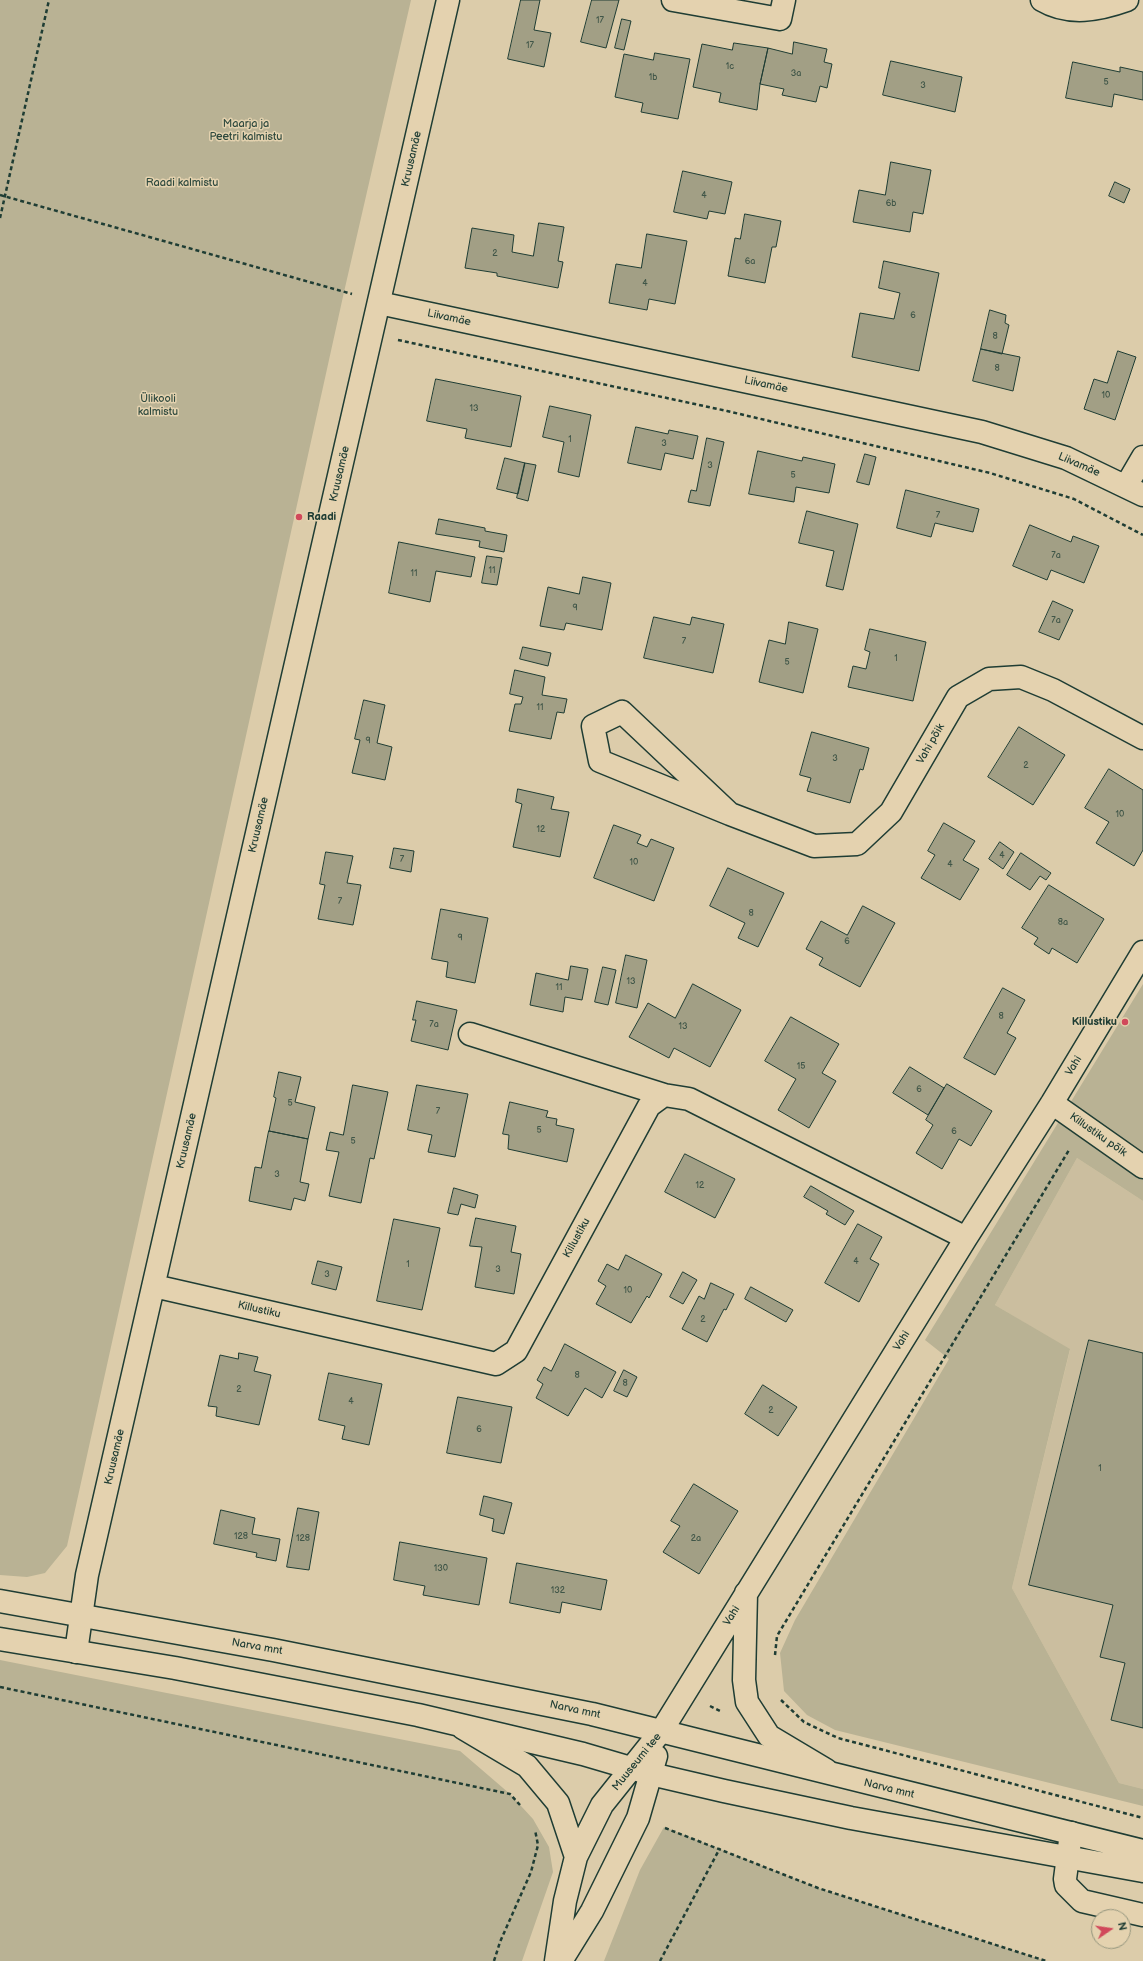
<!DOCTYPE html>
<html>
<head>
<meta charset="utf-8">
<style>
	body { margin:0 }
	#map { position:relative; width:1143px; height:1961px; overflow:hidden; background:#dcccaa; font-family:"Balsamiq Sans",sans-serif }
	canvas { display:block }
	.north { position:absolute; left:1091px; top:1909px; width:40px; height:40px; box-sizing:border-box; background:#e4d2af; border:1px solid #95967e; border-radius:50%; rotate:77deg; font-size:11px; font-weight:700; line-height:16px; text-align:center; color:#1f3d34 }
	.north::after { content:''; display:block; margin:auto; width:14px; height:18px; background:#d1495b; clip-path:polygon(50% 0,100% 100%,50% 72%,0 100%) }
</style>
</head>
<body>
<div id="map">
<canvas width="1143" height="1961"></canvas>
<div class="north">N</div>
</div>
<script>
const c = document.querySelector('canvas').getContext('2d');
c.lineJoin = 'round';
function fill(path, color) { c.fillStyle = color; c.fill(path, 'evenodd'); }
function stroke(path, color, width, dash) { c.strokeStyle = color; c.lineWidth = width; c.lineCap = dash ? 'butt' : 'round'; c.setLineDash(dash || []); c.stroke(path); }
function drawText(font, color, halo, rows, align = 'center') {
  c.font = font + ' "Balsamiq Sans",sans-serif'; c.lineWidth = 3; c.setLineDash([]); c.textBaseline = 'middle'; c.strokeStyle = halo; c.fillStyle = color; for (const [text, x, y, turn = 0] of rows) {
    c.save(); c.translate(x, y); c.rotate((+turn || 0) * Math.PI / 180); c.textAlign = isNaN(turn) ? turn : align; if (halo) c.strokeText(text, 0, 0); c.fillText(text, 0, 0); c.restore();
  }
}
const built = new Path2D(`
	M1077 1158 1143 1201V1789L1119 1783 1012 1588 1070 1350 995 1305Z`);
const green = new Path2D(`
	M0 0H411L344 292 67 1546 45 1573 27 1577 0 1575Z
	M1143 984V1201L1077 1158 995 1305 1070 1349 1012 1588 1119 1783 1143 1789V1806L835 1730 807 1715 784 1691 780 1653 795 1620 949 1359 925 1340Z
	M0 1660 460 1751 510 1794 533 1819 549 1847 553 1872 522 1961H0Z
	M664 1827 818 1888 1046 1961H604L640 1870Z`);
const building = new Path2D(`
	M521 0H540L534 30 551 33 544 67 508 59Z
	M592 0H619L606 48 581 42Z
	M622 19 631 21 624 50 615 48Z
	M794 42 827 49 824 62 832 64 827 88 820 86 816 102 782 95 784 89 760 84 768 48 792 54Z
	M734 43 768 48 760 84 757 110 719 102 721 93 693 87 702 44 732 50Z
	M655 53 690 59 678 119 641 112 643 103 615 97 624 54 653 60Z
	M891 61 962 77 955 112 883 95Z
	M1073 62 1120 72V67L1143 72V100L1114 94 1112 107 1066 98Z
	M891 162 931 170 923 214 913 212 910 232 853 222 859 190 885 195Z
	M683 171 732 182 725 214 709 211 707 219 674 212Z
	M1115 182 1130 189 1124 203 1109 196Z
	M745 214 781 221 776 247H772L765 283 728 276 735 238 740 239Z
	M539 223 564 227 558 261 563 262 558 288 497 276V273L465 268 472 228 514 235 512 252 533 256Z
	M647 234 687 241 675 304 649 299 647 310 609 303 616 264 641 268Z
	M884 261 939 273 919 371 852 357 860 313 894 319 900 293 879 288Z
	M990 310 1006 315 1005 323 1009 325 1002 354 981 349Z
	M981 349 1020 357 1013 391 973 381Z
	M1118 351 1136 357 1115 420 1084 409 1094 379 1107 383Z
	M436 379 521 396 511 447 465 438 467 429 427 421Z
	M550 406 591 415 579 477 558 472 564 442 543 437Z
	M636 427 668 434 669 430 698 436 693 459 665 453 661 470 628 463Z
	M707 438 724 442 710 506 688 502 691 490 696 491Z
	M758 451 802 461 803 457 835 464 829 493 796 487 794 502 749 494Z
	M865 454 876 457 869 485 857 482Z
	M505 458 525 463 518 494 497 489Z
	M525 463 536 465 528 501 517 498Z
	M906 490 979 509 973 532 935 523 931 537 897 528Z
	M807 511 858 524 843 590 826 586 834 551 799 543Z
	M439 519 485 528V531L507 535 504 552 479 547 480 541 436 534Z
	M1030 525 1071 542 1073 536 1099 546 1084 583 1051 570 1047 580 1013 566Z
	M399 542 475 557 471 577 436 571 430 602 389 593Z
	M487 556 502 558 497 585 482 583Z
	M583 577 611 583 602 630 566 623 564 630 540 626 548 587 579 594Z
	M1053 601 1073 610 1059 640 1039 632Z
	M654 617 690 625 692 617 724 624 713 673 644 658Z
	M789 622 818 629 803 693 759 682 769 640 785 644Z
	M870 629 926 642 913 701 848 687 853 666 866 669 870 652 865 650Z
	M523 647 551 653 548 666 520 659Z
	M515 670 545 677 542 695 567 699 564 713 557 712 551 739 509 731 515 704H521L523 697 510 694Z
	M364 700 385 705 377 743 392 747 385 780 352 773 360 740 355 739Z
	M1019 727 1065 755 1033 805 988 777Z
	M812 732 869 748 863 770 860 769 850 803 807 791 811 778 800 775Z
	M1109 769 1143 790V850L1134 866 1096 843 1109 822 1085 808Z
	M518 789 554 797 551 809 569 812 560 857 513 847 522 804 516 802Z
	M944 823 975 841 963 860 979 869 960 900 921 878 935 855 928 851Z
	M614 825 641 835 637 843 647 847 651 839 674 848 654 901 594 878Z
	M1000 842 1014 852 1003 869 989 859Z
	M394 848 414 851 411 872 390 868Z
	M326 852 353 856 347 883 361 885 353 925 318 919 325 885 320 884Z
	M1021 853 1051 873 1046 880 1040 876 1030 890 1007 875Z
	M728 868 784 893 758 947 738 938 745 923 710 906Z
	M1049 885 1104 919 1077 963 1052 948 1049 954 1034 944 1038 938 1022 928Z
	M863 906 895 923 860 987 819 965 823 958 806 949 821 921 847 935Z
	M441 909 488 918 475 983 446 977 448 962 432 959Z
	M626 955 647 960 637 1008 616 1003Z
	M571 966 588 969 582 1000 565 997 563 1012 530 1005 536 973 568 980Z
	M603 967 616 970 608 1005 595 1002Z
	M693 984 741 1010 710 1067 674 1048 669 1058 629 1037 648 1003 675 1018Z
	M1003 988 1025 1000 1007 1033 1016 1038 995 1075 964 1058Z
	M417 1001 457 1010 448 1050 411 1041 416 1020H413Z
	M791 1017 839 1044 822 1073 836 1081 809 1128 778 1110 796 1079 765 1061Z
	M910 1067 944 1088 928 1115 893 1093Z
	M279 1072 301 1077 295 1102 315 1107 308 1139 269 1131 276 1098 274 1097Z
	M947 1084 992 1111 971 1146 959 1139 942 1169 916 1153 933 1125 926 1120Z
	M353 1085 388 1092 374 1159 370 1158 361 1203 329 1196 339 1152 326 1150 330 1132 343 1135Z
	M417 1085 468 1094 455 1157 428 1152 432 1135 408 1130Z
	M510 1102 548 1111 546 1117 557 1119 556 1125 574 1129 567 1162 508 1149 509 1135 503 1134Z
	M269 1131 308 1139 300 1182 309 1184 305 1201 294 1198 291 1210 249 1201 255 1167 261 1168Z
	M685 1154 735 1179 715 1218 665 1192Z
	M811 1186 854 1211 845 1225 826 1214 828 1211 804 1197Z
	M454 1188 478 1195 475 1208 461 1204 458 1215 448 1213Z
	M476 1218 516 1226 511 1252 521 1254 514 1294 475 1287 482 1247 470 1246Z
	M394 1219 440 1228 422 1310 377 1301Z
	M858 1224 882 1237 870 1259 879 1264 859 1302 825 1283Z
	M626 1255 662 1274 649 1298 647 1296 631 1323 596 1304 606 1286 598 1281 607 1264 618 1270Z
	M318 1261 342 1267 336 1290 312 1284Z
	M683 1272 697 1280 683 1304 670 1297Z
	M711 1283 734 1294 726 1310 724 1309 707 1342 682 1329 699 1296 704 1299Z
	M751 1287 793 1310 786 1322 745 1299Z
	M1089 1340 1143 1353V1728L1111 1720 1125 1663 1100 1657 1113 1605 1029 1585Z
	M565 1344 616 1372 602 1398 585 1388 568 1416 536 1398 543 1384 537 1380 544 1367 551 1371Z
	M239 1353 258 1357 254 1371 271 1375 259 1425 216 1416 217 1407 208 1406 220 1355 238 1359Z
	M624 1370 637 1377 627 1397 614 1391Z
	M329 1373 382 1384 369 1445 342 1439 345 1426 319 1420Z
	M763 1385 797 1407 778 1436 745 1414Z
	M458 1397 512 1407 501 1463 447 1453Z
	M694 1484 738 1511 699 1574 663 1552 680 1526 671 1521Z
	M484 1496 512 1503 504 1534 492 1531 494 1519 480 1515Z
	M298 1508 319 1512 309 1570 287 1567Z
	M221 1510 255 1518 252 1534 280 1539 276 1561 256 1557 257 1553 214 1544Z
	M400 1542 487 1558 479 1605 423 1595 425 1586 394 1580Z
	M517 1563 607 1580 601 1610 562 1602 560 1613 510 1603Z`);
const path = new Path2D(`
	M0 195 352 294
	M0 218 49 0
	M398 340 727 411 990 473 1074 499 1143 535
	M775 1655 777 1636 1069 1150
	M0 1687 510 1794 520 1805
	M781 1700 804 1722 838 1738 1143 1818
	M710 1706 720 1711
	M665 1828 818 1888 1046 1961
	M494 1961 500 1942 531 1872 538 1845 535 1830
	M660 1961 720 1848`);
const minor = new Path2D(`
	M673 0 780 19 784 0
	M1042 0C1069 16 1099 10 1127 0
	M379 303 982 432 1066 458 1143 495
	M1126 486 1143 457
	M730 814 622 712 593 726 600 761 730 814 814 846 857 844 891 812 958 697 989 679 1021 677 1053 690 1143 738
	M470 1034 664 1095
	M1052 1103 1143 1167
	M154 1286 496 1364 516 1351 649 1106 664 1095 689 1099 966 1238
	M746 1593 744 1680 747 1702 769 1736 826 1770
	M76 1652 87 1575 448 0
	M463 1728 527 1766 558 1803 576 1857
	M1071 1833 1065 1879 1066 1885 1082 1901 1143 1915
	M556 1961 565 1901 576 1857 602 1805 662 1730 966 1238 1052 1103 1143 952
	M561 1961 592 1911 638 1818 656 1756`);
const major = new Path2D(`
	M0 1601 273 1650 592 1714 1143 1851
	M0 1639 175 1668 418 1715 583 1754 651 1774 724 1791 851 1818 1143 1871`);
const markers = [
	[299,517,4,"#d1495b"],
	[1125,1022,4,"#d1495b"]
];
const numberNames = [
	["17",600,21],
	["17",530,46],
	["1c",730,67],
	["3a",796,74],
	["1b",653,78],
	["5",1106,83],
	["3",923,86],
	["4",704,196],
	["6b",891,204],
	["2",495,254],
	["6a",750,262],
	["4",645,284],
	["6",913,316],
	["8",995,337],
	["8",997,369],
	["10",1106,396],
	["13",474,409],
	["1",570,440],
	["3",664,444],
	["3",710,466],
	["5",793,476],
	["7",938,516],
	["7a",1056,556],
	["11",492,571],
	["11",414,574],
	["9",575,608],
	["7a",1056,621],
	["7",684,642],
	["1",896,659],
	["5",787,663],
	["11",540,708],
	["9",368,741],
	["3",835,759],
	["2",1026,766],
	["10",1120,815],
	["12",541,830],
	["4",1002,856],
	["7",402,860],
	["10",634,863],
	["4",950,865],
	["7",340,902],
	["8",751,914],
	["8a",1063,923],
	["9",460,938],
	["6",847,942],
	["13",631,982],
	["11",559,988],
	["8",1001,1017],
	["7a",434,1025],
	["13",683,1027],
	["15",801,1067],
	["6",919,1090],
	["5",290,1104],
	["7",438,1112],
	["5",539,1131],
	["6",954,1132],
	["5",353,1142],
	["3",277,1175],
	["12",700,1186],
	["4",856,1262],
	["1",408,1265],
	["3",498,1270],
	["3",327,1275],
	["10",628,1291],
	["2",703,1320],
	["8",577,1376],
	["8",625,1384],
	["2",239,1390],
	["4",351,1402],
	["2",771,1411],
	["6",479,1430],
	["1",1100,1469],
	["128",241,1537],
	["128",303,1539],
	["2a",696,1539],
	["130",441,1569],
	["132",558,1591]
];
const parkNames = [
	["Maarja ja",246,124],
	["Peetri kalmistu",246,137],
	["Raadi kalmistu",182,183],
	["Ülikooli",158,399],
	["kalmistu",158,412]
];
const streetNames = [
	["Kruusamäe",412,159,-77],
	["Liivamäe",449,318,12],
	["Liivamäe",766,385,12],
	["Liivamäe",1079,465,23],
	["Kruusamäe",340,474,-77],
	["Vahi põik",931,744,-60],
	["Kruusamäe",259,825,-77],
	["Vahi",1074,1066,-59],
	["Killustiku põik",1098,1135,35],
	["Kruusamäe",187,1141,-77],
	["Killustiku",577,1238,-61],
	["Killustiku",259,1310,13],
	["Vahi",902,1341,-58],
	["Kruusamäe",115,1457,-77],
	["Vahi",732,1616,-58],
	["Narva mnt",257,1647,10],
	["Narva mnt",575,1710,12],
	["Muuseumi tee",637,1762,-51],
	["Narva mnt",889,1789,14]
];
const poiNames = [
	["Raadi",307,517],
	["Killustiku",1117,1022,"right"]
];
fill(built, '#cbbe9f');
fill(green, '#b9b294');
fill(building, '#a29f85');
stroke(building, '#1f3d34', 1);
stroke(minor, '#1f3d34', 25);
stroke(major, '#1f3d34', 25);
stroke(path, '#1f3d34', 2.5, [4, 3]);
stroke(minor, '#e4d2af', 22);
stroke(major, '#e4d2af', 22);
for (const [x, y, r, color] of markers) { const dot = new Path2D(); dot.arc(x, y, r, 0, 2 * Math.PI); c.fillStyle = color; c.fill(dot); stroke(dot, '#e4d2af', 1.5); }
drawText('9px', '#405648', null, numberNames);
drawText('11px', '#2e493e', '#e4d2af', parkNames);
drawText('11px', '#1f3d34', '#e4d2af', streetNames);
drawText('bold 11px', '#1f3d34', '#e4d2af', poiNames, 'left');
</script>
</body>
</html>
